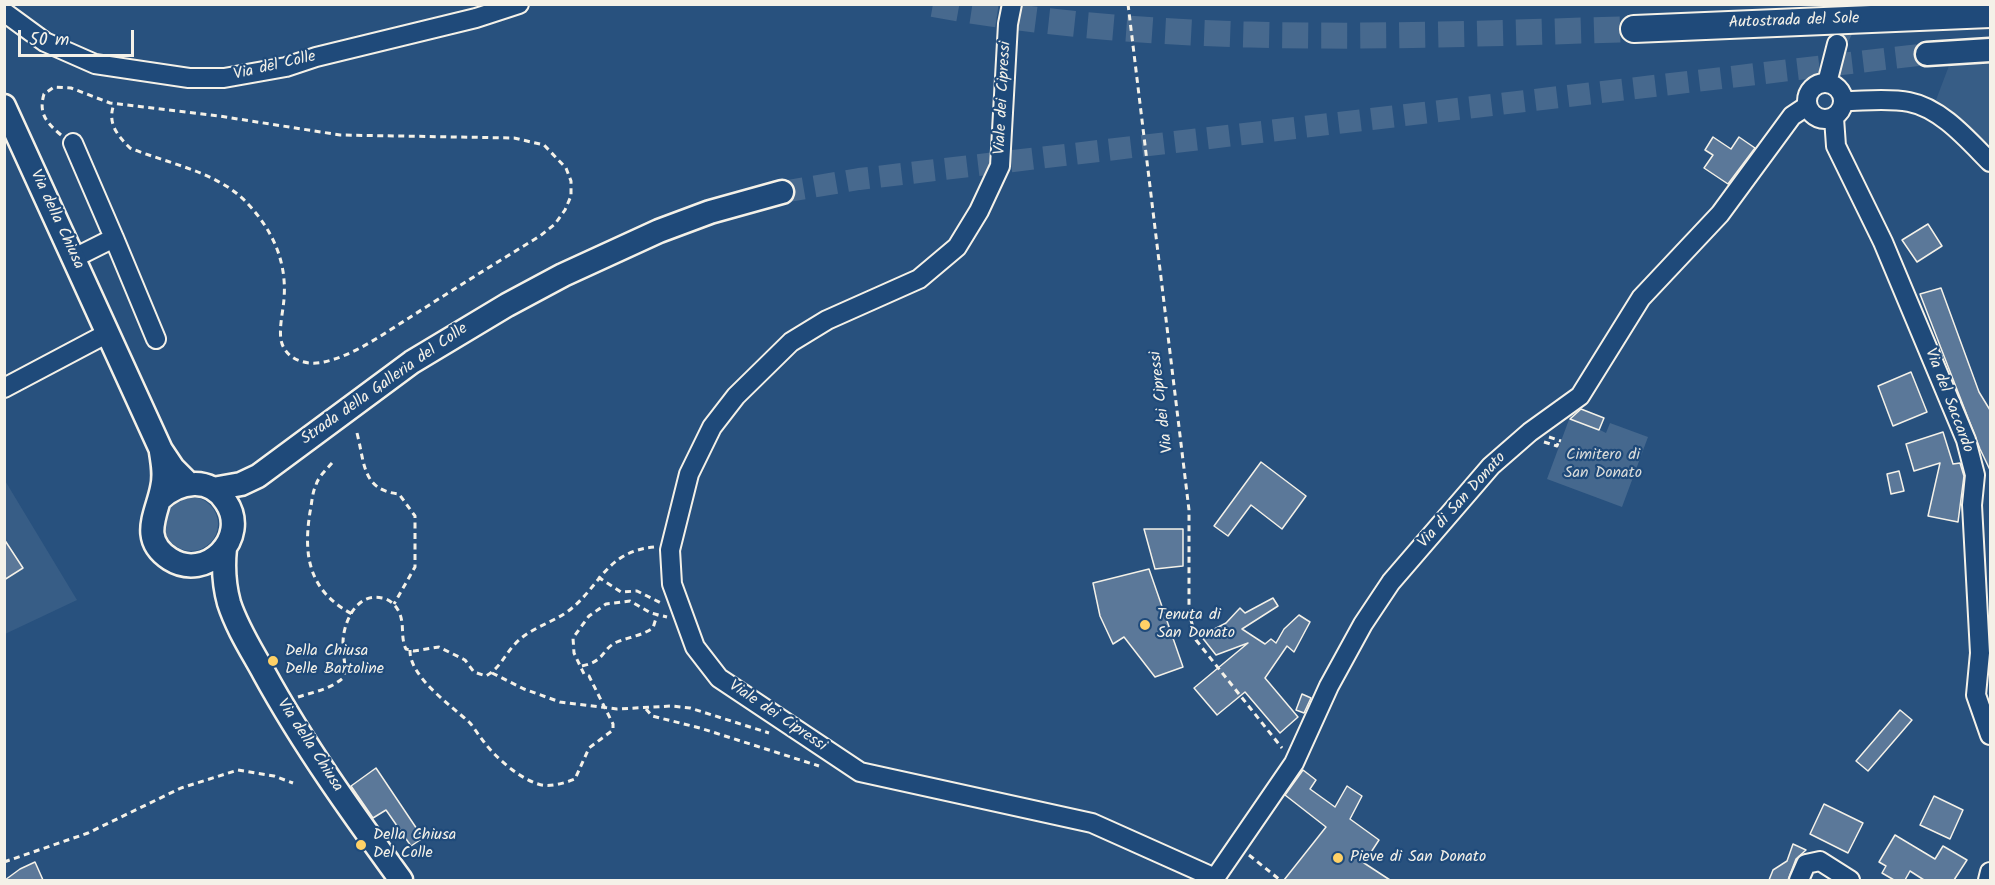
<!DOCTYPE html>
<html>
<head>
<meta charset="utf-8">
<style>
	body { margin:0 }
	#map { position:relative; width:1995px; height:885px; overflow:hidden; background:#28517e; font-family:Kalam,sans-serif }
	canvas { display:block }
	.frame { position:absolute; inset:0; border:6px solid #f4f1e8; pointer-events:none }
	.scale { position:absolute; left:18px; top:30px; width:116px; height:27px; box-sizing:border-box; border:3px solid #f4f1e8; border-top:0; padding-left:8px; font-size:18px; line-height:21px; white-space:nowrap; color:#f4f1e8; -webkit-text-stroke:4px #1f4a7a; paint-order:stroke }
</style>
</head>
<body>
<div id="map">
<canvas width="1995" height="885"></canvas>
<div class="frame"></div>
<div class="scale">50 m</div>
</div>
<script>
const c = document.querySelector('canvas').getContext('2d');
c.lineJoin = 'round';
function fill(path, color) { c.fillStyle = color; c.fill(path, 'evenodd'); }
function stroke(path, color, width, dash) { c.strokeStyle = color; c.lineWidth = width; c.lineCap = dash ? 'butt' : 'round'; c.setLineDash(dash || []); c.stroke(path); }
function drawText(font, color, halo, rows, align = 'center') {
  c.font = font + ' Kalam,sans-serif'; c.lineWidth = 4.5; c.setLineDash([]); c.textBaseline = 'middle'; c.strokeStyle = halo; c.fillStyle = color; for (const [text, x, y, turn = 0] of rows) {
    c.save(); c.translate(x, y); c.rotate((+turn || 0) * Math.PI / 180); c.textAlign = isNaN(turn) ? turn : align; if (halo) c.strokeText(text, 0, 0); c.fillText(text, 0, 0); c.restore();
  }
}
const built = new Path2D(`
	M1990 62V146L1936 100 1950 63Z
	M4 479 77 600 5 634H4Z`);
const green = new Path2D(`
	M1574 406 1604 418 1600 430 1606 433 1610 423 1648 437 1622 507 1547 479Z
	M164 524a27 27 0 1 1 54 0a27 27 0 1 1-54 0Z`);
const building = new Path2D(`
	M1713 137 1731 149 1739 137 1755 148 1728 184 1704 168 1713 155 1705 150Z
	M1928 224 1942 246 1917 262 1902 240Z
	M1941 288 1979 392 1990 410V470L1980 449 1920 294Z
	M1911 372 1927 412 1893 426 1878 386Z
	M1581 409 1604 418 1599 430 1570 419Z
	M1943 432 1953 464 1960 463 1964 476 1958 522 1928 516 1940 463 1914 471 1906 444Z
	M1261 462 1306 496 1282 529 1251 505 1228 536 1214 526Z
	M1899 471 1904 491 1891 494 1887 474Z
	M1144 529H1183V566L1155 569Z
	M4 539 23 568 4 580Z
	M1149 569 1183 667 1155 677 1124 637 1113 644 1100 616 1093 583Z
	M1273 598 1278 606 1242 629 1265 644 1271 639 1276 643 1284 629 1299 615 1310 622 1294 652 1287 646 1265 678 1298 717 1280 733 1245 692 1217 715 1194 688 1248 643 1216 655 1201 636 1226 623 1240 608 1245 613Z
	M1302 694 1311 698 1304 713 1296 710Z
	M1900 710 1912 720 1868 771 1856 761Z
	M376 768 423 838 411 846 386 810 373 818 351 786Z
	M1303 770 1316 780 1310 789 1335 807 1347 786 1362 796 1350 819 1379 840 1364 863 1390 880H1284L1326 827 1285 795Z
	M1934 796 1963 810 1950 839 1920 825Z
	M1824 804 1863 823 1848 853 1810 834Z
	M1895 835 1935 859 1943 846 1967 860 1954 880H1924L1910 871 1905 880H1894L1882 873 1886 866 1879 862Z
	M1793 844 1806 850 1796 859 1788 880H1769L1773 870 1787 861Z
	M35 862 43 880H5L20 869Z`);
const minorTunnel = new Path2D(`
	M1837 44 1857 4`);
const majorTunnel = new Path2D(`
	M782 192 859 179 1927 54`);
const highwayTunnel = new Path2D(`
	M933 4C1167 47 1398 36 1634 29`);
const path = new Path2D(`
	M1128 4 1189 510V612L1196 640 1282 748
	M61 135C47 123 38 114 44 94L54 87 71 88 110 103 219 116 340 135 514 138 544 145 566 168 571 181V196L565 210 555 224 540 236C496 263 452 290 409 318 383 334 355 355 324 362 307 366 285 360 281 340 279 327 283 312 284 299 287 262 273 231 248 204 219 172 169 164 130 148 117 135 107 123 114 104
	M357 433C365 464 362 490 399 494L415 516V567L394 604
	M1549 437 1561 441
	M1544 442 1557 446 1559 441
	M332 463C327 469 318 477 316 485 312 493 312 503 310 512 303 556 309 591 352 614
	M598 577 621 592 637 591 663 604
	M410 650C409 677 452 706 470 723 475 729 479 736 484 742 496 758 519 778 538 784 549 788 565 783 575 779L589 748 613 730V724L589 676 584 674 574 653 573 638 589 616 606 604 630 601 651 613 667 617
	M582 666C606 661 601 649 617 642 629 637 641 636 653 628L657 615
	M492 673 524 689 560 702 617 709 671 706 690 708 769 733
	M298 697C313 692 329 690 343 678 347 666 343 658 343 646 342 624 356 592 382 598 389 599 396 605 399 612 405 624 400 637 406 649L414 651 439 647 465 660 474 672 486 676C500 668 504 656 514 645 527 630 548 624 564 614 600 590 603 552 654 547
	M646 709 652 716 700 728 819 766
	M1249 855 1280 880
	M4 862 88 833 181 788 238 770 274 776 293 783`);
const minor = new Path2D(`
	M1012 4 1008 24 1000 166 979 211 957 247 919 279 827 320 791 342 736 396 712 427 689 474 670 550 672 584 695 647 719 678 860 772 1092 823 1215 878
	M4 12 45 42 95 64 189 78H224L286 67 316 57 476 18 519 4
	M1807 101a18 18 0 1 1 36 0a18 18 0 1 1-36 0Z
	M1827 83 1837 44
	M1844 101C1864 101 1889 98 1909 102 1941 108 1968 140 1990 162
	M1834 118 1836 146 1883 242 1966 440 1975 475 1972 505 1980 653 1976 695 1990 735
	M73 143 114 238
	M74 258 114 238 156 339
	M4 388 108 333
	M1216 880 1215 878 1294 763 1329 686 1363 624 1391 582 1491 466 1530 432 1580 396 1641 298 1720 214 1792 116 1807 106
	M1799 880 1806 864 1820 861 1850 880
	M1988 880 1990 872`);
const major = new Path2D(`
	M1927 54 1990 50
	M4 106 161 450 173 468 189 484
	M213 489 241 484 258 476 412 362 507 305 563 275 659 231 710 212 782 192
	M159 500C179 481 210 476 226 502 250 538 206 582 170 559 139 539 157 514 162 488 165 476 163 464 161 452
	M225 548C223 567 224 585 229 603 237 628 252 651 264 673 304 746 353 814 401 880`);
const highway = new Path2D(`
	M1634 29 1990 14`);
const markers = [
	[1145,625,6,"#ffd166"],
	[273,661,6,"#ffd166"],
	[361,845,6,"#ffd166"],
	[1338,858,6,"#ffd166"]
];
const streetNames = [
	["Autostrada del Sole",1794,22,-2],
	["Via del Colle",275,67,-13],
	["Viale dei Cipressi",1004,98,-87],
	["Via della Chiusa",56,220,65],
	["Strada della Galleria del Colle",385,385,-35],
	["Via del Saccardo",1948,401,69],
	["Via dei Cipressi",1163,402,-97],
	["Via di San Donato",1463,501,-48],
	["Viale dei Cipressi",777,717,34],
	["Via della Chiusa",309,746,57]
];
const parkNames = [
	["Cimitero di",1603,456],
	["San Donato",1603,474]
];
const poiNames = [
	["Tenuta di",1157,616],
	["San Donato",1157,634],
	["Della Chiusa",285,652],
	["Delle Bartoline",285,670],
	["Della Chiusa",373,836],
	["Del Colle",373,854],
	["Pieve di San Donato",1350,858]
];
fill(built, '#375d86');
fill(green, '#45688e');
fill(building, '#5b7899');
stroke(building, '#f4f1e8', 1.5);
stroke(minorTunnel, '#47698e', 18, [18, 9]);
stroke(majorTunnel, '#47698e', 22, [22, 11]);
stroke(highwayTunnel, '#47698e', 26, [26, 13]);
stroke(minor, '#f4f1e8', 22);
stroke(major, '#f4f1e8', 27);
stroke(highway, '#f4f1e8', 30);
stroke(path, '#f4f1e8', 3, [6, 4.5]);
stroke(minor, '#1f4a7a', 18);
stroke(major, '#1f4a7a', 22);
stroke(highway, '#1f4a7a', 26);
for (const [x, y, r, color] of markers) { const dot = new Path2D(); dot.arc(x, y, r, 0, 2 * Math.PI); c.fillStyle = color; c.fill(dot); stroke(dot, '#1f4a7a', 2); }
drawText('16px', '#f4f1e8', '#1f4a7a', streetNames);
drawText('16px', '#dadcda', '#1f4a7a', parkNames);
drawText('16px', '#f4f1e8', '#1f4a7a', poiNames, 'left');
</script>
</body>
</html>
